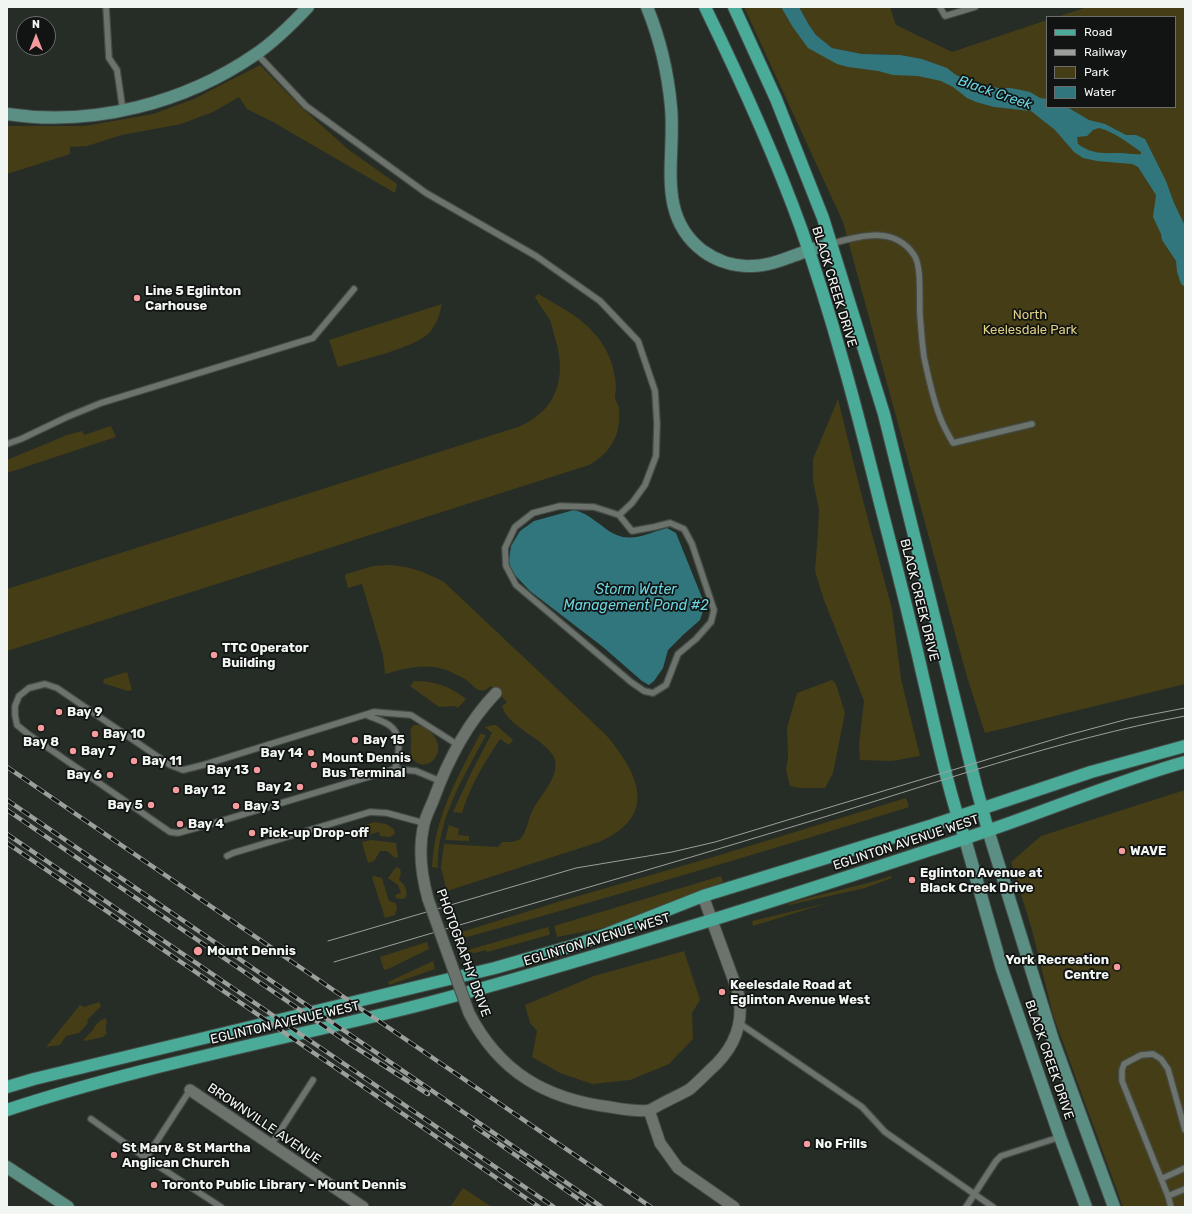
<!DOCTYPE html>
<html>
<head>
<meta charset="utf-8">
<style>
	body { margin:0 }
	#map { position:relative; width:1192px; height:1214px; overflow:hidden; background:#262d27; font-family:Rubik,sans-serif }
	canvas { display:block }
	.frame { position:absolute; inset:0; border:8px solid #f2f6f3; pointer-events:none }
	.legend { position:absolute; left:1046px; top:16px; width:130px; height:92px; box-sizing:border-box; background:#111412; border:1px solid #6b6e6c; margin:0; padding:5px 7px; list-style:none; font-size:12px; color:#f2f6f3 }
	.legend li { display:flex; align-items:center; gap:8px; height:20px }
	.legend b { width:20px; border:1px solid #6b6e6c }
	.north { position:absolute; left:16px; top:16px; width:40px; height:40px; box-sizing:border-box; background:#111412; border:1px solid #6b6e6c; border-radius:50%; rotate:0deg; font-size:11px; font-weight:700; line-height:16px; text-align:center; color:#f2f6f3 }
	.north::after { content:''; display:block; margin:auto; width:14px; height:18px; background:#f59b9e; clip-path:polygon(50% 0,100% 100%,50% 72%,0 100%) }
</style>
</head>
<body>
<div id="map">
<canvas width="1192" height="1214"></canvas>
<div class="frame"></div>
<ul class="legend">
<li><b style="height:5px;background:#4aab99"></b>Road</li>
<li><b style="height:5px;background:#9ba09c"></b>Railway</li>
<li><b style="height:11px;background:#453d16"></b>Park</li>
<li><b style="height:11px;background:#31757d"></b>Water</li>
</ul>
<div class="north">N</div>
</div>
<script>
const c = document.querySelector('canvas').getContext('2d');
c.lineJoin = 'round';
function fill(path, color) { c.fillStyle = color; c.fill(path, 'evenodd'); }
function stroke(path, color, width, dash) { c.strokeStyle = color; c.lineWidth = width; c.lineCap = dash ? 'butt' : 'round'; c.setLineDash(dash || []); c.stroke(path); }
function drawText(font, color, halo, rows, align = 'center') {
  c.font = font + ' Rubik,sans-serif'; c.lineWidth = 3.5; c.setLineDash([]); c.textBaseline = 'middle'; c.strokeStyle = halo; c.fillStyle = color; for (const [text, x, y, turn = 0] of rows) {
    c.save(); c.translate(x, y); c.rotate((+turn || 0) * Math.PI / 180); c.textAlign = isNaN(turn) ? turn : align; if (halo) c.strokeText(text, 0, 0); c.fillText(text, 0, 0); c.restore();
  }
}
const green = new Path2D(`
	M744 7H781L792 26 837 64 900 55 862 54 832 48 816 35 809 25 799 7H890L896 25 952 52 1047 20V107H1175V17H1057L1087 7H1185V684L985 733 967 677 843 222Z
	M260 65 302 108 349 150 397 184 395 193 273 122 247 109 239 97 213 112 181 124 122 135 87 146 70 147V154L7 174V126H85L153 114 194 99Z
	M538 294C557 305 578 315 593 332 607 346 615 367 616 387 616 390 615 393 615 396 615 401 619 405 619 410 621 436 610 453 589 465L7 651V589L518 427C558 410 567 377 555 338 553 332 552 326 550 320 545 312 539 305 535 297Z
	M442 304C440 313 437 324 430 332 416 348 360 360 338 367L329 340Z
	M838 399 861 493 892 609 901 679 920 756 892 761 860 760 859 745 864 701 824 600 815 571 818 532 819 510 813 481V459Z
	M111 426 116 437 7 473V460L67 435 82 431 84 435Z
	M390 565C412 567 425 572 444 582L606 735C639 774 659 816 599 842L447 891 441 868 444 844 498 847 502 842C507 842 515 843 520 839 527 832 528 820 532 811 538 799 549 788 554 774 556 769 556 762 554 757 542 736 508 728 502 706L507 702 491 686C479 697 475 686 465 679 460 676 454 674 449 671 427 662 406 668 385 674L383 655 362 584 348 588 345 576 346 574 373 566Z
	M127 672 132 690 128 691 103 683 104 679Z
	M832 680 836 684 845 713 833 773 825 788H800L790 786 786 770 788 757 787 728 797 693Z
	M414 681C434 681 450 686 466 699L458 708 455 706 439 707 410 686Z
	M414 725C424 724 437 735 438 746 440 761 422 772 412 758 409 753 412 745 411 739 411 734 409 729 414 725Z
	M493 725H496L513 740 509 745 500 739C484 763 470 786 462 813L453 812 471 773 492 733 485 727Z
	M483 734 486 735C464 776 436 821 438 868L432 867C435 816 457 778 480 734Z
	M1185 790V1207H1123L1053 1015 1032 930 1011 862 1041 836Z
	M906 798 909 807C760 853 611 897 460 939L458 933 558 902 720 855Z
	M375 822 386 824 394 829 395 834 390 837 380 836 379 832 371 834 362 833 361 829 365 825Z
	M449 825 459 829 458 835 469 836V841L445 840Z
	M371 840 396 843 398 857 395 858 387 851H380L374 861 368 863 362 842Z
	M396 867 400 869 401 873 399 880C405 884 408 891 406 898L401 899 396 898 395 895 401 893 398 885 388 878Z
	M374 876 382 878 389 901 396 903 397 908 395 915 385 918 372 877Z
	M721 876 723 882 614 925 598 929 557 937 554 926Z
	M891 876 892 878 865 888 789 905 788 904C822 893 858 887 891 876Z
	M823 904H824L753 926 752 921Z
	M548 927 550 933 549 935 487 952 486 950 475 953 468 952V950Z
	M427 942 429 949 388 969 384 970 380 957Z
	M684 951 700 1000 692 1013 693 1039 669 1064 630 1080 592 1084 560 1073 532 1057 537 1031 530 1023 525 1005 594 976Z
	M433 961 435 969 389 985 388 982Z
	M99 1002 101 1006 87 1020 88 1023 79 1033 66 1036 60 1045 46 1047 80 1005 84 1007Z
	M106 1018C108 1024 104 1028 107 1033L103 1037 84 1041V1039L94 1029V1027L101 1020Z
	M463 1188 492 1207H450Z`);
const water = new Path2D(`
	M781 7H799L809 25 816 35 832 48 862 54 900 55 922 59 947 68 956 75 971 82 998 88H1010L1021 90 1030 92 1040 98 1047 99V107H1067L1089 120 1105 124 1126 135H1136L1145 139 1166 181 1174 203 1185 226V287L1181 284 1177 272 1176 261 1162 240 1161 234 1153 217 1156 195 1138 167 1132 164 1097 161 1083 158 1074 152 1055 130 1031 111 994 107 976 102 967 98 953 87 941 81 918 76 893 75 878 71 848 67 837 64 808 48 792 26ZM1099 128C1115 132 1128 143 1141 152V154C1134 155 1128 153 1121 153 1104 153 1093 155 1078 144L1077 137 1087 136 1093 130Z
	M574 510C586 513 591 518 601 525 626 546 639 536 667 528L676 533 705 605 700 620 683 635 668 650 663 668 654 681 649 685 642 681 603 647 530 591 511 571 509 561 511 546 520 531 534 521Z`);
const lane = new Path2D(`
	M106 7 109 58 117 70 123 111
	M940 7 945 16 975 7
	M257 54 306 106 426 193 536 256 600 301 638 341 655 391 657 424 656 456 645 485 632 503 619 515
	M830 244C859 236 894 225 914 255 922 266 919 299 920 315 921 328 922 343 924 357 928 376 934 404 942 422 945 429 949 436 953 443L1032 424
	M7 444 21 439 67 417 101 403 313 338 354 289
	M560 506 594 507 619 515 632 531 654 527 670 523 684 529 692 544 714 610 711 622 696 639 678 654 666 685 653 693 644 691 631 682 516 585 506 566 505 548 515 527 533 513Z
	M366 715C374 718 383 721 389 725 403 734 399 755 395 769
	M440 781 416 771 395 769 211 824 178 833 170 832 28 734 17 725 15 715V706L19 696 29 688 45 684 57 688 170 765 183 770 203 765 374 712 411 715 458 745
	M227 856 233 853 370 812 387 813 424 823
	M739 1023 862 1107 885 1132 993 1207
	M190 1090 146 1158 221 1207
	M91 1119 146 1158
	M271 1145 313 1080
	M1161 1179 1185 1168
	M1168 1196 1185 1189
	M966 1207 996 1161 1001 1156 1060 1137
	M1171 1207 1168 1196 1122 1081V1070L1124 1064 1141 1055 1153 1054 1161 1059 1168 1069 1185 1130`);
const street = new Path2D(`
	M428 899C421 874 418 849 424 824 426 816 430 808 433 801 447 762 467 723 496 693
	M469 1013C499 1072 546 1099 610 1107 620 1109 641 1112 650 1110 654 1108 659 1105 663 1103 672 1098 682 1094 690 1089 697 1083 704 1076 710 1070 734 1049 745 1023 738 992L703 896
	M190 1090 363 1207
	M649 1110 660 1143 678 1168 734 1207`);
const secondary = new Path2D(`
	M647 7C660 39 668 73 671 107 676 158 655 215 703 251 717 261 735 267 752 266 771 266 789 257 807 251 815 248 823 246 830 244
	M7 114C93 127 185 103 256 54 275 41 293 23 308 7
	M988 830 1053 1040 1114 1207
	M965 839 1002 969 1060 1137 1086 1207
	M7 1167 68 1207`);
const primary = new Path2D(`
	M705 7C740 79 774 153 801 228 833 318 857 411 880 503 895 561 910 619 923 677 936 732 947 786 965 839
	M734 7 776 99 823 218 884 414 976 786 988 830
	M7 1087 34 1079 495 968 572 946 604 935 703 896 933 825 1091 772 1185 746
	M7 1110C134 1068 266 1043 396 1011 458 996 519 978 580 960 709 922 836 881 963 839 1038 815 1110 783 1185 762`);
const tram = new Path2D(`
	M328 941 576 868 672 852 715 842 1068 735 1128 719 1185 708
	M334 962C492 915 650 870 808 822 933 784 1057 740 1185 716`);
const rail = new Path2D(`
	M7 767 651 1207
	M7 800 602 1207
	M7 810 347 1042 428 1094
	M7 834 554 1207
	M7 843 539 1207
	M475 1127 590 1207`);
const streetBridge = new Path2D(`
	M428 899 469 1013`);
const markers = [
	[137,298,4,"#f59b9e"],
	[214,655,4,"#f59b9e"],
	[59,712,4,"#f59b9e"],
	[41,728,4,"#f59b9e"],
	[95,734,4,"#f59b9e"],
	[355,740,4,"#f59b9e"],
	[73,751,4,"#f59b9e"],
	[311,753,4,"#f59b9e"],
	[134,761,4,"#f59b9e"],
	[314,765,4,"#f59b9e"],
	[257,770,4,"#f59b9e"],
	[110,775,4,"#f59b9e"],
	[300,787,4,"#f59b9e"],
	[176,790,4,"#f59b9e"],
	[151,805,4,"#f59b9e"],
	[236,806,4,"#f59b9e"],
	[180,824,4,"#f59b9e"],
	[252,833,4,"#f59b9e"],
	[1122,851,4,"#f59b9e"],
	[912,880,4,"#f59b9e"],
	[198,951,5,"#f59b9e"],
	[1117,967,4,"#f59b9e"],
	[722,992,4,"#f59b9e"],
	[807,1144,4,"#f59b9e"],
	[114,1155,4,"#f59b9e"],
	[154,1185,4,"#f59b9e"]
];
const streetNames = [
	["BLACK CREEK DRIVE",834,287,73],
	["BLACK CREEK DRIVE",919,600,76],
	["EGLINTON AVENUE WEST",906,843,-18],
	["EGLINTON AVENUE WEST",597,940,-17],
	["PHOTOGRAPHY DRIVE",463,953,70],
	["EGLINTON AVENUE WEST",285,1023,-13],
	["BLACK CREEK DRIVE",1049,1060,71],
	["BROWNVILLE AVENUE",264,1124,34]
];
const poiNames = [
	["Line 5 Eglinton",145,291],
	["Carhouse",145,306],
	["TTC Operator",222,648],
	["Building",222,663],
	["Bay 9",67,712],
	["Bay 10",103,734],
	["Bay 15",363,740],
	["Bay 8",41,742,"center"],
	["Bay 7",81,751],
	["Bay 14",303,753,"right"],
	["Mount Dennis",322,758],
	["Bus Terminal",322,773],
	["Bay 11",142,761],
	["Bay 13",249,770,"right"],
	["Bay 6",102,775,"right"],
	["Bay 2",292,787,"right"],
	["Bay 12",184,790],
	["Bay 5",143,805,"right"],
	["Bay 3",244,806],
	["Bay 4",188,824],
	["Pick-up Drop-off",260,833],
	["WAVE",1130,851],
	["Eglinton Avenue at",920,873],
	["Black Creek Drive",920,888],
	["Mount Dennis",207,951],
	["York Recreation",1109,960,"right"],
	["Centre",1109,975,"right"],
	["Keelesdale Road at",730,985],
	["Eglinton Avenue West",730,1000],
	["No Frills",815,1144],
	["St Mary & St Martha",122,1148],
	["Anglican Church",122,1163],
	["Toronto Public Library - Mount Dennis",162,1185]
];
const parkNames = [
	["North",1030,315],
	["Keelesdale Park",1030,330]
];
const waterNames = [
	["Black Creek",995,93,19],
	["Storm Water",636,590],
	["Management Pond #2",636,606]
];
fill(green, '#453d16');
fill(water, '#31757d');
stroke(lane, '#454b46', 8);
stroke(street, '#454b46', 13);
stroke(secondary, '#454b46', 14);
stroke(primary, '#454b46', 14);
stroke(lane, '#6c736d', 5.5);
stroke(street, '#6c736d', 11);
stroke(secondary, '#5b8f83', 12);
stroke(primary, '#4aab99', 12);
stroke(tram, '#9ba09c', 1);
stroke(rail, '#9ba09c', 4.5);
stroke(rail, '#111412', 3, [9]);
stroke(streetBridge, '#454b46', 13, []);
stroke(streetBridge, '#6c736d', 11);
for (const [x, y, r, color] of markers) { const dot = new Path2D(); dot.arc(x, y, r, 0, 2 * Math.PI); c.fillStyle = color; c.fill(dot); stroke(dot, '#111412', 1.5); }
drawText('13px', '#f2f6f3', '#111412', streetNames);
drawText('bold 13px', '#f2f6f3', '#111412', poiNames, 'left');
drawText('13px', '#dfcf82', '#111412', parkNames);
drawText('italic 14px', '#6bd5e1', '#111412', waterNames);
</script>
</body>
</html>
